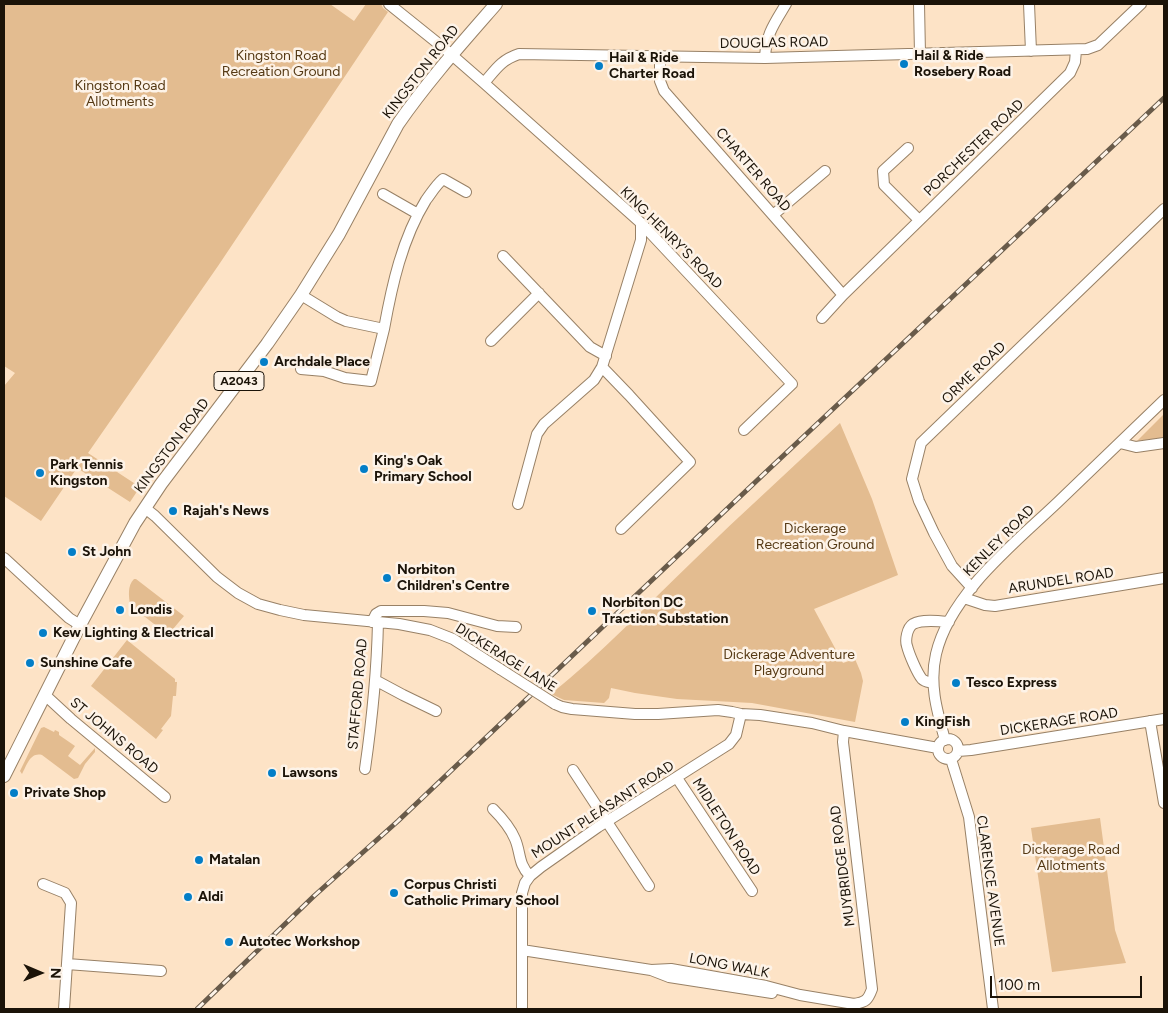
<!DOCTYPE html>
<html>
<head>
<meta charset="utf-8">
<style>
	body { margin:0 }
	#map { position:relative; width:1168px; height:1013px; overflow:hidden; background:#fde3c6; font-family:Figtree,sans-serif }
	canvas { display:block }
	.frame { position:absolute; inset:0; border:5px solid #1b1308; pointer-events:none }
	.north { position:absolute; left:15px; top:948px; width:50px; height:50px; -webkit-text-stroke:4px #fdf3e8; paint-order:stroke; rotate:91deg; font-size:14px; font-weight:700; line-height:20px; text-align:center; color:#1b1308 }
	.north::after { content:''; display:block; margin:auto; width:18px; height:22px; background:#1b1308; clip-path:polygon(50% 0,100% 100%,50% 72%,0 100%) }
	.scale { position:absolute; left:990px; top:976px; width:152px; height:22px; box-sizing:border-box; border:2px solid #1b1308; border-top:0; padding-left:6px; font-size:15px; line-height:18px; white-space:nowrap; color:#1b1308; -webkit-text-stroke:4px #fdf3e8; paint-order:stroke }
</style>
</head>
<body>
<div id="map">
<canvas width="1168" height="1013"></canvas>
<div class="frame"></div>
<div class="north">N</div>
<div class="scale">100 m</div>
</div>
<script>
const c = document.querySelector('canvas').getContext('2d');
c.lineJoin = 'round';
function fill(path, color) { c.fillStyle = color; c.fill(path, 'evenodd'); }
function stroke(path, color, width, dash) { c.strokeStyle = color; c.lineWidth = width; c.lineCap = dash ? 'butt' : 'round'; c.setLineDash(dash || []); c.stroke(path); }
function drawText(font, color, halo, rows, align = 'center') {
  c.font = font + ' Figtree,sans-serif'; c.lineWidth = 5; c.setLineDash([]); c.textBaseline = 'middle'; c.strokeStyle = halo; c.fillStyle = color; for (const [text, x, y, turn = 0] of rows) {
    c.save(); c.translate(x, y); c.rotate((+turn || 0) * Math.PI / 180); c.textAlign = isNaN(turn) ? turn : align; if (halo) c.strokeText(text, 0, 0); c.fillText(text, 0, 0); c.restore();
  }
}
const green = new Path2D(`
	M4 4H330L354 21 366 4H381L383 8 388 12 218 266 88 453 140 487 130 502 77 468 41 521 4 496V386L15 373 4 366Z
	M1164 414V438L1137 441Z
	M840 423 872 499 898 575 814 609 843 663 855 659 861 673 863 681 855 722 752 703 677 699 635 693 611 688 609 698 604 703 564 700 551 694C602 653 646 606 693 561 741 514 791 469 840 423Z
	M134 579H136L184 616 168 635 130 605C129 596 127 586 134 579Z
	M127 640 175 679V682H177L176 696H173L171 716 161 729 163 730 156 739 91 686Z
	M44 727 54 732 55 730 59 732V735L75 746 68 756 80 765 95 748V752L85 764 78 778 74 779 42 755C30 752 27 765 22 774L20 771 41 728Z
	M1100 818 1115 930 1126 963 1052 972 1031 828Z`);
const minor = new Path2D(`
	M389 4 445 49 484 83 641 223 792 384 744 430
	M919 4 920 54
	M1029 4 1031 51
	M660 57V81L664 91 843 295
	M765 58C766 34 774 24 786 4
	M484 83C496 69 501 60 519 54L765 58 1087 49 1098 45 1141 4
	M908 148 883 171 884 185 919 220
	M383 194 418 214
	M773 215 825 171
	M503 256 590 347 606 356
	M301 295 337 317 346 321 384 329C392 285 402 239 426 200 432 192 436 185 443 179L466 192
	M822 318 843 295 1070 73 1075 62 1076 50
	M491 341 539 293
	M602 367 629 395 690 462 621 529
	M301 369 324 371 345 378 371 381 384 329
	M1120 443 1136 447 1164 443
	M518 504 537 434 544 424 594 380 602 367 641 240V223
	M145 508 155 516 217 577 238 593 258 604 280 610 304 615 399 624 430 630 453 639 500 669
	M4 558 69 618 80 625
	M972 588 952 566 934 533 919 501 912 479 921 443 1164 209
	M964 598 985 605 995 606 1164 578
	M372 622 376 614 381 611H424L448 613 497 626 516 627
	M375 680 403 695 436 711
	M933 683C929 682 925 682 922 679 917 673 909 654 907 646 905 640 907 628 913 624 922 619 939 621 949 622
	M45 695 71 719 165 797
	M555 704 562 707 572 709 635 714H658L718 710 732 712 741 714 760 715 812 723 844 731 938 748
	M1150 721 1164 803
	M938 749a10 10 0 1 1 20 0a10 10 0 1 1-20 0Z
	M945 740C937 711 929 684 936 654 950 594 1015 543 1058 502 1093 468 1129 434 1164 400
	M958 751 971 750 1164 719
	M951 759 969 817 993 1009
	M365 769C372 720 377 671 378 622
	M573 770 649 886
	M677 778 752 891
	M493 809C502 818 510 827 515 839 521 853 518 864 530 876
	M43 884 65 893 71 903 64 1009
	M522 950 651 970 669 977 772 993
	M67 964 161 971
	M651 970 671 969 766 986 800 995 854 1004C866 1002 868 1000 872 989L843 742 844 731
	M522 1009V893L525 883 530 876 541 867 598 827 729 744 736 735 741 714`);
const major = new Path2D(`
	M4 776 80 625 135 523 161 484 267 344 301 295 339 234 398 124C427 82 462 43 496 4`);
const rail = new Path2D(`
	M197 1009 314 896 398 821 767 471 1164 98`);
const minorBridge = new Path2D(`
	M500 669 555 704`);
const markers = [
	[904,64,5,"#037ec7"],
	[599,66,5,"#037ec7"],
	[264,362,5,"#037ec7"],
	[364,469,5,"#037ec7"],
	[40,473,5,"#037ec7"],
	[173,511,5,"#037ec7"],
	[72,552,5,"#037ec7"],
	[387,578,5,"#037ec7"],
	[120,610,5,"#037ec7"],
	[592,611,5,"#037ec7"],
	[43,633,5,"#037ec7"],
	[30,663,5,"#037ec7"],
	[956,683,5,"#037ec7"],
	[905,722,5,"#037ec7"],
	[272,773,5,"#037ec7"],
	[14,793,5,"#037ec7"],
	[199,860,5,"#037ec7"],
	[394,893,5,"#037ec7"],
	[188,897,5,"#037ec7"],
	[229,942,5,"#037ec7"]
];
const shields = [
	[239,381,50]
];
const shieldNames = [
	["A2043",239,381]
];
const streetNames = [
	["DOUGLAS ROAD",774,43,-1],
	["KINGSTON ROAD",421,72,-52],
	["PORCHESTER ROAD",974,148,-44],
	["CHARTER ROAD",753,170,49],
	["KING HENRY'S ROAD",671,238,45],
	["ORME ROAD",974,373,-44],
	["KINGSTON ROAD",172,446,-53],
	["KENLEY ROAD",999,541,-45],
	["ARUNDEL ROAD",1061,581,-9],
	["DICKERAGE LANE",506,658,32],
	["STAFFORD ROAD",358,694,-85],
	["DICKERAGE ROAD",1059,722,-9],
	["ST JOHNS ROAD",114,736,40],
	["MOUNT PLEASANT ROAD",603,810,-33],
	["MIDLETON ROAD",726,827,57],
	["MUYBRIDGE ROAD",843,866,-97],
	["CLARENCE AVENUE",990,881,82],
	["LONG WALK",729,966,11]
];
const parkNames = [
	["Kingston Road",281,56],
	["Recreation Ground",281,72],
	["Kingston Road",120,86],
	["Allotments",120,102],
	["Dickerage",815,529],
	["Recreation Ground",815,545],
	["Dickerage Adventure",789,655],
	["Playground",789,671],
	["Dickerage Road",1071,850],
	["Allotments",1071,866]
];
const poiNames = [
	["Hail & Ride",914,56],
	["Rosebery Road",914,72],
	["Hail & Ride",609,58],
	["Charter Road",609,74],
	["Archdale Place",274,362],
	["King's Oak",374,461],
	["Primary School",374,477],
	["Park Tennis",50,465],
	["Kingston",50,481],
	["Rajah's News",183,511],
	["St John",82,552],
	["Norbiton",397,570],
	["Children's Centre",397,586],
	["Norbiton DC",602,603],
	["Traction Substation",602,619],
	["Londis",130,610],
	["Kew Lighting & Electrical",53,633],
	["Sunshine Cafe",40,663],
	["Tesco Express",966,683],
	["KingFish",915,722],
	["Lawsons",282,773],
	["Private Shop",24,793],
	["Matalan",209,860],
	["Corpus Christi",404,885],
	["Catholic Primary School",404,901],
	["Aldi",198,897],
	["Autotec Workshop",239,942]
];
fill(green, '#e3bc90');
stroke(minor, '#988166', 12);
stroke(major, '#988166', 14);
stroke(minor, '#fff', 10);
stroke(major, '#fff', 12);
stroke(rail, '#695b4a', 5);
stroke(rail, '#fdf3e8', 3, [9]);
stroke(minorBridge, '#988166', 12, []);
stroke(minorBridge, '#fff', 10);
for (const [x, y, r, color] of markers) { const dot = new Path2D(); dot.arc(x, y, r, 0, 2 * Math.PI); c.fillStyle = color; c.fill(dot); stroke(dot, '#fdf3e8', 2); }
for (const [x, y, w] of shields) { const box = new Path2D(); box.roundRect(x - w / 2, y - 9.5, w, 19, 4); c.fillStyle = '#fdf3e8'; c.fill(box); stroke(box, '#1b1308', 1); }
drawText('bold 12px', '#1b1308', null, shieldNames);
drawText('14px', '#1b1308', '#fdf3e8', streetNames);
drawText('14px', '#553914', '#fdf3e8', parkNames);
drawText('bold 14px', '#1b1308', '#fdf3e8', poiNames, 'left');
</script>
</body>
</html>
